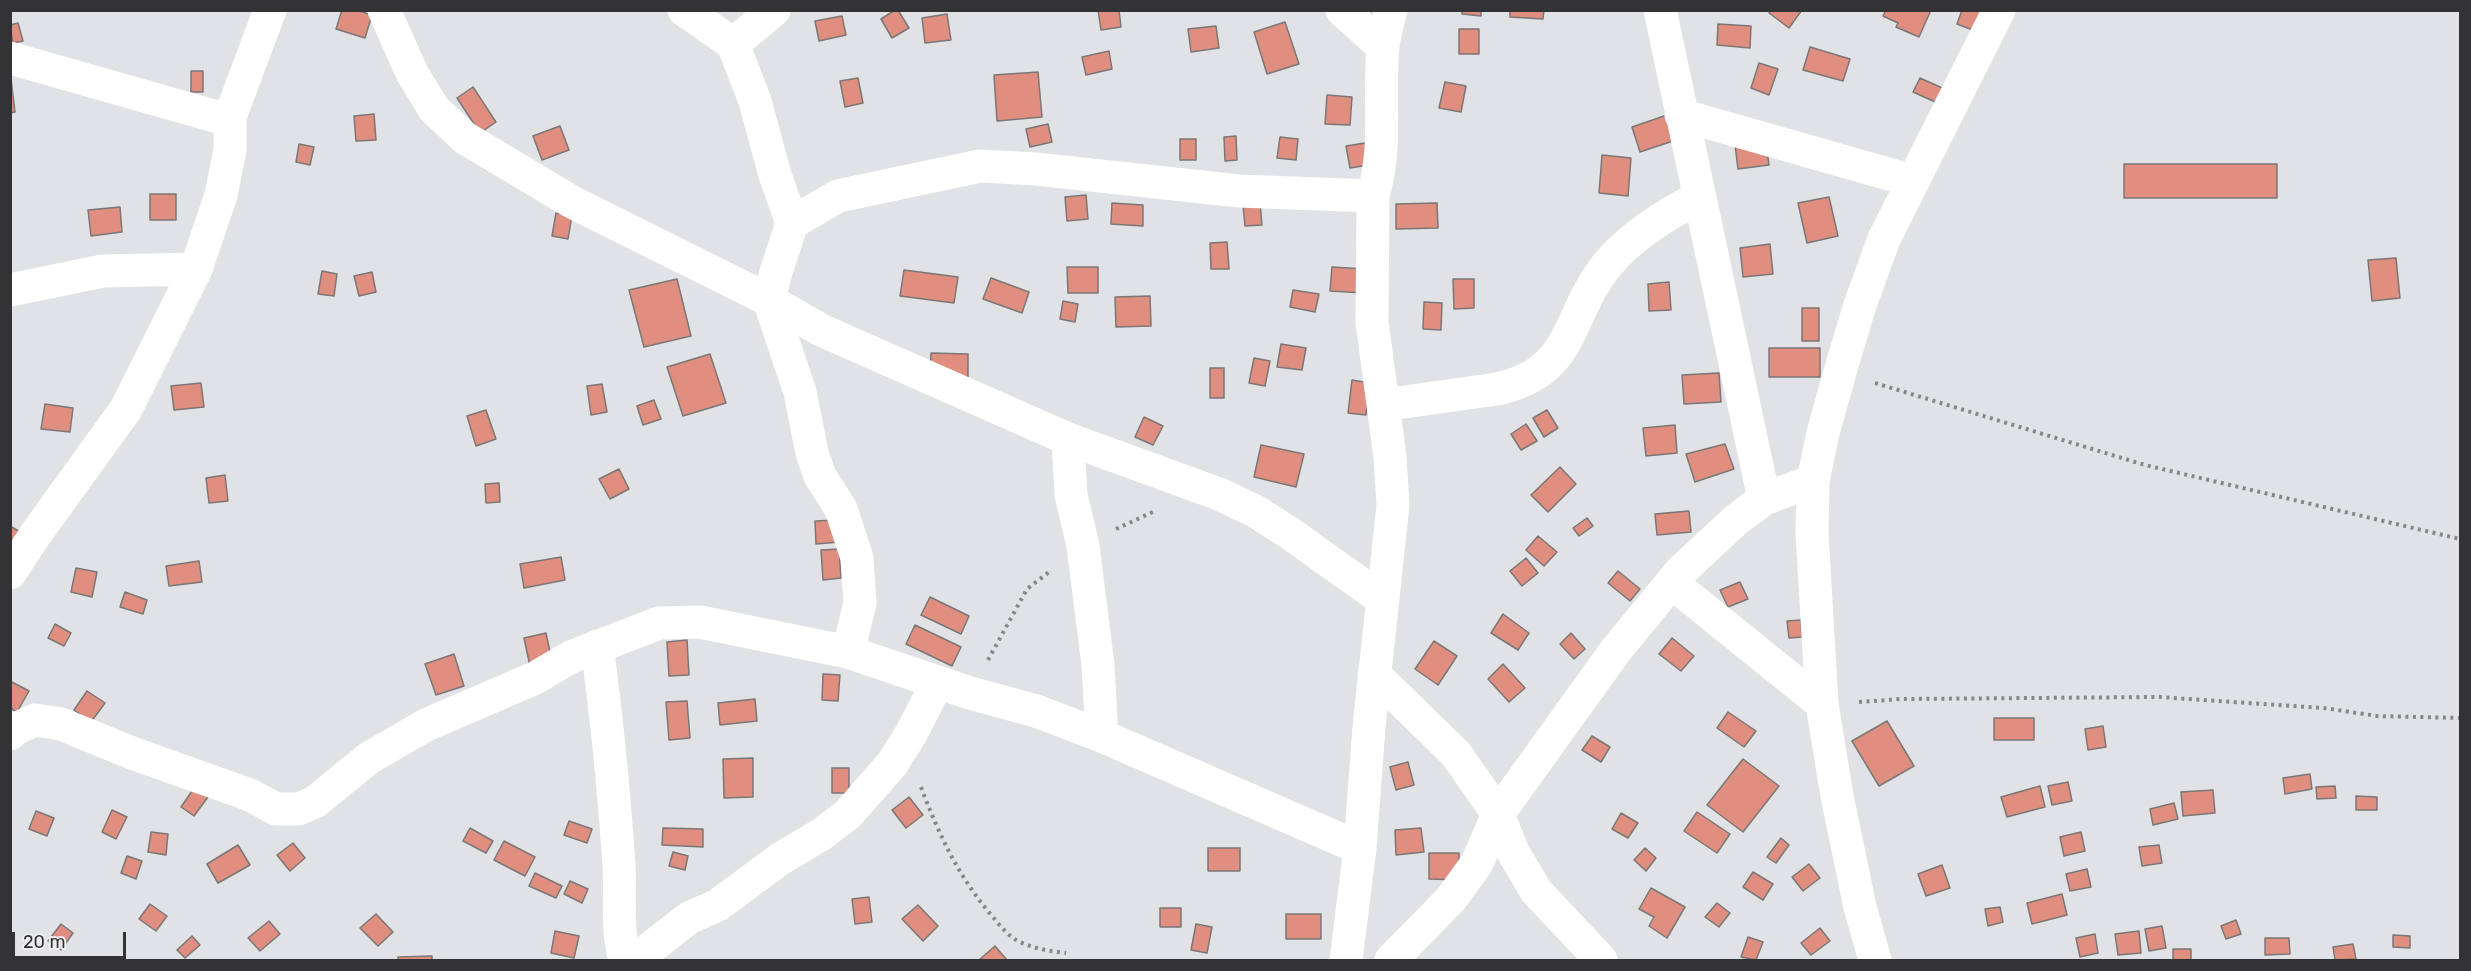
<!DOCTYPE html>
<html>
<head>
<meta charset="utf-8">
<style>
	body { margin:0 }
	#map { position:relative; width:2471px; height:971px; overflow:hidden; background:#e1e2e5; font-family:Rubik,sans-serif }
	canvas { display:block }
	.frame { position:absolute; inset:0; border:12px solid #333335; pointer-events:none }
	.scale { position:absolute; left:12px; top:932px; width:114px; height:27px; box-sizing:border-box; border:3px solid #333335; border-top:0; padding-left:8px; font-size:18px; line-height:21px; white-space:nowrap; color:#333335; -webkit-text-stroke:4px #efeff2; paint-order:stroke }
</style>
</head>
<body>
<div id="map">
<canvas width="2471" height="971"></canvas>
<div class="frame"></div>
<div class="scale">20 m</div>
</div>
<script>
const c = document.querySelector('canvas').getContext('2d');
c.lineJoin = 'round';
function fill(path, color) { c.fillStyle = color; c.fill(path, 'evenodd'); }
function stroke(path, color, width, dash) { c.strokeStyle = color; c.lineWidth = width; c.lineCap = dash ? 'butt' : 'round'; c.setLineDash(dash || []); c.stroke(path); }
const building = new Path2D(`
	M342 10H356L372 15 365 38 336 29Z
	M895 10H898L909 28 892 38 881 19Z
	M1098 10H1119L1121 27 1101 30Z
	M1462 10H1481V16L1462 14Z
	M1510 10H1544L1543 19 1510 17Z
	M1771 10H1802L1789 28 1769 13Z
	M1886 10H1931L1919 37 1896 27 1898 23 1883 16Z
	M1962 10H1986L1978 32 1957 24Z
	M947 14 951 40 925 43 922 18Z
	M842 16 846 35 819 41 815 21Z
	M1285 22 1299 64 1267 74 1254 32Z
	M18 23 23 41 13 43 10 25Z
	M1718 24 1751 26 1750 48 1717 45Z
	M1216 26 1219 48 1191 52 1188 29Z
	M1459 29H1479V54H1459Z
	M1810 47 1850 59 1843 81 1803 70Z
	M1109 51 1112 69 1086 75 1082 57Z
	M1759 63 1778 69 1769 95 1751 88Z
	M10 71 15 112 10 113Z
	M191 71H203V92H191Z
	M1038 72 1042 117 997 121 994 75Z
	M858 78 863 103 845 107 840 81Z
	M1920 78 1949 91 1942 105 1913 92Z
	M1445 82 1466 86 1461 112 1439 108Z
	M473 87 496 122 480 133 457 98Z
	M1327 95 1352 97 1350 125 1325 124Z
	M374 114 376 140 356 141 354 116Z
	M1667 115 1676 140 1640 152 1632 127Z
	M1048 124 1052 142 1030 147 1026 129Z
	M560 126 569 150 542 160 533 136Z
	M1236 136 1237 160 1225 161 1224 137Z
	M1280 137 1298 139 1296 160 1277 158Z
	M1180 139H1196V160H1180Z
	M1371 142 1375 164 1350 168 1346 146Z
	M1766 142 1769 165 1738 169 1735 145Z
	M299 144 314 147 310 165 296 162Z
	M1602 155 1631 158 1628 196 1599 193Z
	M2124 164H2277V198H2124Z
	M150 194H176V220H150Z
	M1086 195 1088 219 1067 221 1065 197Z
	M1829 197 1838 236 1807 243 1798 203Z
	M1112 203 1143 205V226L1111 224Z
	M1260 203 1262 225 1245 226 1243 205Z
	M1437 203 1438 228 1396 229V204Z
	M120 207 122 232 91 236 88 210Z
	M556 213 572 215 568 239 552 236Z
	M1227 242 1229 269H1211L1210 243Z
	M1770 244 1773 274 1743 277 1740 248Z
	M2396 258 2400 298 2372 301 2368 260Z
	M1067 267H1098V293H1068Z
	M1332 267 1365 269 1363 293 1330 291Z
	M904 270 958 277 954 303 900 296Z
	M322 271 337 274 334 296 318 294Z
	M372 272 376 292 359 296 354 276Z
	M991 278 1029 292 1022 313 983 299Z
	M677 279 691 336 644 347 629 290Z
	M1453 279H1474V308L1454 309Z
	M1669 282 1671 310 1649 311 1648 284Z
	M1293 290 1319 294 1315 312 1290 307Z
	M1150 296 1151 326 1116 327 1115 297Z
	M1063 301 1078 304 1075 322 1060 319Z
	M1424 302 1442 303 1441 330 1423 329Z
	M1802 308H1819V341H1802Z
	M1281 344 1306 348 1302 370 1277 367Z
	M1769 348H1820V377H1769Z
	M931 353 968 354V377L930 376Z
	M710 354 726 403 683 416 667 367Z
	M1254 358 1270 361 1265 386 1249 383Z
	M1210 368H1224V398H1210Z
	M1719 373 1721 402 1684 404 1682 375Z
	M1352 380 1370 383 1366 415 1348 413Z
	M201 383 204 407 174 410 171 386Z
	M602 384 607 412 591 415 587 386Z
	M654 400 661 419 643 425 637 406Z
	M45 404 73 408 70 432 41 429Z
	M486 410 496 439 476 446 467 416Z
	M1547 410 1558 428 1544 437 1533 418Z
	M1144 417 1163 426 1153 445 1135 437Z
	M1526 424 1537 441 1521 450 1511 434Z
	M1675 425 1677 453 1646 456 1643 428Z
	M1725 444 1734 469 1695 482 1686 454Z
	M1261 445 1304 454 1296 487 1254 477Z
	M1560 467 1576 484 1548 512 1531 495Z
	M619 469 629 489 610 499 599 479Z
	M225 475 228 501 209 503 206 478Z
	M499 483 500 502 486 503 485 484Z
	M1689 511 1691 532 1657 535 1655 514Z
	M1587 518 1593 526 1579 536 1573 528Z
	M838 520 840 542 816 544 815 521Z
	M10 526 22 533 10 551Z
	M1538 536 1557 552 1544 566 1526 550Z
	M839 549 841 578 823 580 821 550Z
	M561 557 565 580 524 588 520 564Z
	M1526 558 1538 573 1522 586 1510 571Z
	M199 561 202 582 169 586 166 566Z
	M76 568 97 572 92 597 71 592Z
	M1618 571 1640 589 1630 601 1608 583Z
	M1740 582 1748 599 1728 607 1720 590Z
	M125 592 147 600 143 614 120 607Z
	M930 597 969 616 961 634 921 615Z
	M1503 614 1529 633 1518 650 1491 633Z
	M1801 620 1802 637 1789 638 1787 621Z
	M55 624 71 633 64 646 48 638Z
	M915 625 961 647 952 666 906 644Z
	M546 633 553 666 531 671 524 638Z
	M1571 633 1585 649 1574 659 1560 644Z
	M1672 638 1694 656 1681 671 1659 654Z
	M687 640 689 675 669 676 667 642Z
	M1434 641 1457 656 1438 685 1415 669Z
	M454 654 464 686 436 695 425 664Z
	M1503 664 1525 688 1509 702 1488 679Z
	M823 674 840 675 838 701 822 700Z
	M10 681 29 691 17 712 10 708Z
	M87 691 105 703 91 722 74 710Z
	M755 699 757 721 720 725 718 703Z
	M687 701 690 738 669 740 666 702Z
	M1728 712 1756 731 1744 747 1717 728Z
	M1994 718H2034V740H1994Z
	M1887 721 1914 766 1879 786 1852 741Z
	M2103 726 2106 747 2088 750 2085 729Z
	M1592 736 1610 747 1601 762 1582 750Z
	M753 758V797L724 798 723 759Z
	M1743 759 1779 786 1743 832 1707 805Z
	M1408 762 1414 785 1396 790 1390 767Z
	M832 768H849V793H832Z
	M2310 774 2312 789 2285 794 2283 778Z
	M2068 782 2072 801 2052 805 2048 786Z
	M2040 786 2045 807 2007 817 2001 797Z
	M2335 786 2336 798 2317 799 2316 787Z
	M194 788 208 797 194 816 181 807Z
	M2213 790 2215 813 2183 816 2181 792Z
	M2356 796 2377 797V810H2356Z
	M909 797 923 815 906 828 892 810Z
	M2174 803 2178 819 2153 825 2150 809Z
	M112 810 127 817 116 839 102 832Z
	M36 811 54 818 47 836 29 829Z
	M1697 812 1730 834 1717 853 1684 831Z
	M1621 813 1638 823 1628 838 1612 829Z
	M569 821 592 829 587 843 564 835Z
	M470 828 493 841 486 853 463 841Z
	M663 828 703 829V847L662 845Z
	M1421 828 1424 852 1396 855 1395 830Z
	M151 832 168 834 166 855 148 852Z
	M2081 832 2085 851 2064 856 2060 837Z
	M1781 838 1789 845 1776 863 1767 857Z
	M504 841 535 857 525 876 494 860Z
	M293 843 305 858 290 871 277 855Z
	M238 845 250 865 218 883 207 864Z
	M2159 845 2162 863 2142 866 2139 847Z
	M1208 848H1240V871H1208Z
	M1645 848 1656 858 1646 871 1634 860Z
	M673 852 688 856 685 870 669 866Z
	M1429 853H1459V880L1429 879Z
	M127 856 142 861 136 879 121 873Z
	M1809 864 1820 878 1803 891 1792 877Z
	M1942 865 1950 888 1926 896 1918 874Z
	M2087 869 2091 887 2070 891 2066 874Z
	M1753 872 1773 884 1763 900 1743 887Z
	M535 873 562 886 556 898 529 886Z
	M570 881 588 889 582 903 564 894Z
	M1651 888 1685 907 1667 938 1649 926 1654 917 1639 909Z
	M2062 894 2067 915 2032 924 2027 903Z
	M869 897 872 922 855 924 852 899Z
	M1717 903 1730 913 1719 927 1705 917Z
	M150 904 167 916 156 931 139 919Z
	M918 905 938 926 923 941 902 919Z
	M2000 907 2003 922 1988 926 1985 909Z
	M1160 908H1181V927H1160Z
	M376 914 393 932 378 946 360 928Z
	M1286 914H1321V939H1286Z
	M2236 920 2241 934 2226 939 2221 926Z
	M269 921 280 934 260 951 248 938Z
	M61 924 73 933 61 950 48 941Z
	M1196 924 1212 927 1207 953 1191 950Z
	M2162 926 2166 948 2149 951 2145 929Z
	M1820 928 1830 941 1811 955 1801 943Z
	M555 931 579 936 574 958 551 953Z
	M2139 931 2141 953 2118 955 2115 934Z
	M2095 934 2098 953 2080 957 2076 938Z
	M2393 935 2410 936V948L2393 947Z
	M192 936 200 945 185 958 177 950Z
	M1748 937 1763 942 1756 960 1741 957Z
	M2265 938H2289L2290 954 2265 955Z
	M2353 944 2356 959 2335 960 2333 947Z
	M995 946 1007 960H979Z
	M2173 949H2191V960H2173Z
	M432 956V960H398V957Z`);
const path = new Path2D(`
	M1875 383 2145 465 2460 539
	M1116 529 1155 511
	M988 660 1027 589 1049 572
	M1859 702 1901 699 2160 697 2324 708 2377 716 2460 718
	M921 787C939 835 959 878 993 917 1001 927 1009 937 1020 942 1035 949 1050 951 1066 953`);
const minor = new Path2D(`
	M384 10 412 73 434 109 465 138 572 202 769 300 821 330 1068 439 1219 494 1255 511 1288 532 1382 599
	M684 10 733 44
	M774 10 733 44 755 101 775 175 792 223
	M1342 10 1383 47
	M1660 10 1764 499
	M10 58 214 116 230 117 270 10
	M1681 115 1913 181
	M10 290 103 271 196 269
	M1383 405 1497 389C1576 372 1565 317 1607 265 1629 238 1667 213 1699 198
	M1068 439 1071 495 1083 546 1098 665 1102 736
	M10 573 35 535 126 409 196 269 221 195 230 150V117
	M1672 583 1822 704
	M597 646C607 719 614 792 619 865 621 897 616 929 625 960
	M848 652 860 603 857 558 841 509 820 476 812 453 800 392 769 300 776 272 792 223 838 196 980 166 1036 169 1239 191 1373 196
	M1374 674 1456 754 1498 814 1513 852 1536 891 1601 960
	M10 734 13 730 35 720 61 724 132 753 250 795 276 809H299L315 802 369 758 426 725 535 678 571 657 659 623 700 622 848 652 970 693 1036 711 1102 736 1360 848
	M635 960 689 918 718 905 780 859 822 834 848 814 892 764 912 732 937 683
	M1346 960 1360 848 1369 727 1393 505 1390 457 1372 322 1373 196C1388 143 1378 99 1383 47 1384 35 1388 22 1391 10
	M1391 960 1451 899 1477 863 1498 814 1616 650 1681 571 1736 520 1764 499 1813 481
	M1875 960 1860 907 1837 796 1822 704 1812 533 1813 481 1823 433 1840 372 1860 305 1884 239 1999 10`);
fill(building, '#e08e80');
stroke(building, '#7a7776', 1.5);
stroke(path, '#868789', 4, [3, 4.5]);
stroke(minor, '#fff', 33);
</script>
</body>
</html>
